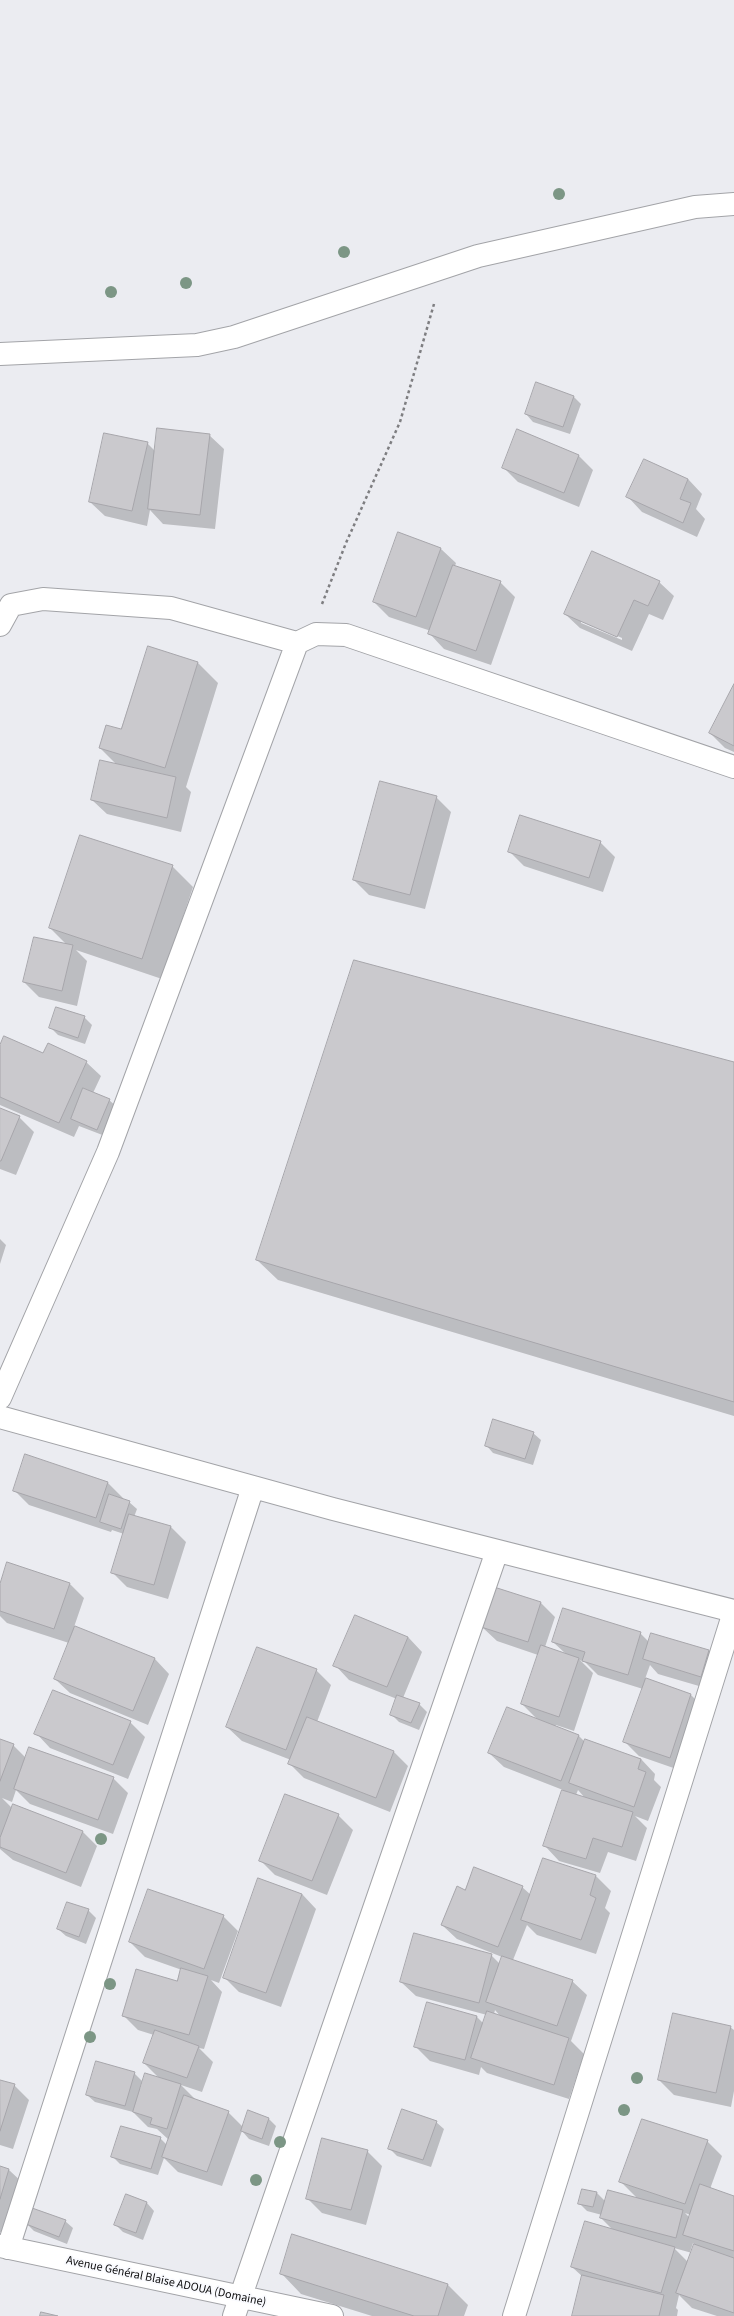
<!DOCTYPE html>
<html>
<head>
<meta charset="utf-8">
<style>
	body { margin:0 }
	canvas { display:block; background:#ebecf1 }
</style>
</head>
<body>
<canvas width="734" height="2316"></canvas>
<script>
const c = document.querySelector('canvas').getContext('2d');
c.lineJoin = 'round';
function fill(path, color) { c.fillStyle = color; c.fill(path, 'evenodd'); }
function stroke(path, color, width, dash) { c.strokeStyle = color; c.lineWidth = width; c.lineCap = dash ? 'butt' : 'round'; c.setLineDash(dash || []); c.stroke(path); }
function drawText(font, color, halo, rows, align = 'center') {
  c.font = font + ' "Source Sans 3",sans-serif'; c.lineWidth = 3.5; c.setLineDash([]); c.textBaseline = 'middle'; c.strokeStyle = halo; c.fillStyle = color; for (const [text, x, y, turn = 0] of rows) {
    c.save(); c.translate(x, y); c.rotate((+turn || 0) * Math.PI / 180); c.textAlign = isNaN(turn) ? turn : align; if (halo) c.strokeText(text, 0, 0); c.fillText(text, 0, 0); c.restore();
  }
}
const shadow = new Path2D(`
	M574 397 581 404 570 434 533 422 526 414Z
	M209 435 224 449 215 529 163 524 150 510 147 526 105 516 90 502 147 443 155 451Z
	M578 455 593 470 579 507 518 482 503 467Z
	M688 479 702 494 696 509 705 519 697 537 642 512 628 497Z
	M399 533 441 549 456 563 455 566 500 582 515 597 491 665 444 649 430 634 431 631 389 617 374 602Z
	M659 582 674 596 663 620 649 614 632 651 580 628 565 614ZM581 620 622 638V640L581 623Z
	M198 663 218 683 186 787 191 792 181 832 107 814 92 800 116 764 100 748Z
	M734 686V752L725 748 710 733Z
	M436 797 451 812 425 909 369 895 354 880Z
	M600 842 615 857 603 892 524 866 509 851Z
	M172 866 193 887 162 979 76 950 87 961 77 1006 39 997 24 982 67 945 50 928Z
	M84 1017 92 1025 85 1044 58 1035 50 1027Z
	M0 1047 86 1062 101 1076 93 1093 109 1100 117 1107 105 1136 79 1126 74 1137 0 1105Z
	M734 1063V1416L278 1280 257 1260Z
	M0 1109 19 1117 34 1132 16 1175 0 1169Z
	M0 1239 6 1245 0 1264Z
	M533 1433 541 1440 533 1465 493 1453 486 1445Z
	M25 1456 108 1483 123 1498 122 1500 129 1502 137 1509 134 1517 171 1527 186 1542 168 1599 127 1587 112 1572 124 1534 112 1530 111 1532 29 1505 14 1490Z
	M69 1583 84 1598 74 1627 155 1659 169 1674 148 1725 70 1693 55 1679 69 1643 7 1623 0 1616V1587Z
	M541 1603 555 1617 545 1647 566 1654 553 1642 640 1633 649 1642 709 1651 723 1666 716 1691 658 1674 650 1665 645 1679 691 1695 705 1709 685 1772 639 1756 625 1742 643 1689 598 1675 585 1662 580 1660 593 1673 574 1731 556 1725 555 1727 579 1736 585 1742 641 1759 655 1774 654 1780 661 1787 648 1821 635 1816 647 1828 636 1861 608 1852 600 1873 559 1861 545 1846 563 1790 504 1767 489 1753 538 1720 522 1704 538 1655 497 1641 482 1627ZM578 1790 585 1798 576 1795Z
	M408 1637 422 1652 403 1698 419 1704 427 1712 419 1730 399 1722 391 1714 397 1699 349 1680 335 1665Z
	M316 1670 331 1685 317 1722 394 1752 408 1766 390 1812 304 1778 289 1763 291 1760 242 1741 227 1727Z
	M130 1722 145 1737 128 1779 50 1748 36 1733Z
	M0 1740 13 1745 26 1758 113 1778 128 1793 113 1834 30 1804 16 1790 12 1802 2 1798 13 1809 83 1832 97 1846 81 1887 13 1860 0 1849Z
	M338 1815 353 1830 327 1895 275 1875 260 1860Z
	M543 1859 596 1876 611 1891 605 1908 610 1913 596 1954 537 1935 527 1925 513 1960 572 1981 587 1995 571 2041 584 2054 569 2099 487 2073 481 2067 479 2075 430 2061 415 2046 477 2017 484 2024 487 2015 416 1996 401 1982 491 1955 500 1964 502 1957 457 1939 442 1925 466 1891 522 1887 531 1895ZM495 2010 501 2017 494 2014Z
	M302 1894 316 1909 281 2007 239 1992 224 1977Z
	M88 1910 96 1918 86 1944 66 1936 58 1929Z
	M223 1916 238 1931 219 1983 211 1980 222 1992 204 2049 199 2048 213 2062 202 2092 181 2085 195 2099 228 2112 243 2127 269 2119 276 2126 269 2146 249 2139 242 2131 222 2186 178 2172 164 2158 158 2175 120 2164 112 2156 160 2138 167 2145 169 2140 157 2129 148 2127 133 2112 95 2102 87 2095 134 2073 142 2081 140 2088 141 2089 159 2078 144 2063 154 2035 138 2030 123 2015 178 1982 182 1970 145 1957 130 1942Z
	M730 2027 734 2030V2091L731 2107 674 2095 659 2080Z
	M0 2081 14 2085 29 2100 13 2149 0 2145Z
	M436 2122 444 2129 431 2167 397 2156 389 2148Z
	M707 2141 722 2156 710 2189 734 2197V2316H717L692 2308 679 2295 676 2308 678 2310 677 2316H573L583 2277 572 2267 613 2230 601 2218 602 2215 587 2211 579 2203 583 2190 597 2193 606 2202 638 2199 621 2182ZM685 2213 691 2215 690 2218ZM693 2243 695 2245 692 2252H690ZM674 2248 692 2253 688 2262Z
	M367 2151 382 2166 366 2225 322 2213 307 2198Z
	M0 2167 9 2170 24 2184 8 2234 0 2232Z
	M127 2195 147 2203 154 2211 143 2240 123 2232 116 2225Z
	M65 2221 73 2228 67 2244 34 2231 27 2224Z
	M281 2273 447 2284 468 2305 464 2316H372L301 2294Z`);
const building = new Path2D(`
	M536 382 574 396 563 427 525 414Z
	M157 428 210 434 200 515 148 509Z
	M517 429 579 455 564 493 502 468Z
	M104 433 148 442 132 511 89 502Z
	M644 459 688 479 680 499 691 503 683 523 626 497Z
	M398 532 441 548 416 617 373 602Z
	M592 551 660 581 648 606 634 600 617 637 564 614Z
	M453 565 501 581 476 651 428 634Z
	M148 646 198 662 165 768 99 748 106 725 121 729Z
	M734 684V746L709 733Z
	M100 760 176 777 167 818 91 800Z
	M380 781 437 796 410 895 353 880Z
	M520 815 601 841 589 878 508 852Z
	M80 835 173 865 142 959 49 928Z
	M34 937 73 945 62 991 23 982Z
	M354 960 734 1062V1402L256 1260Z
	M56 1007 85 1016 78 1038 49 1028Z
	M4 1036 43 1053 48 1043 87 1061 59 1123 0 1097V1045Z
	M83 1088 110 1099 97 1130 71 1119Z
	M0 1108 20 1116 1 1161H0Z
	M493 1419 534 1432 525 1459 485 1446Z
	M25 1454 108 1482 96 1518 13 1491Z
	M109 1494 130 1501 121 1529 100 1522Z
	M129 1514 171 1526 154 1585 111 1573Z
	M7 1562 70 1583 54 1629 0 1611V1584Z
	M494 1587 541 1602 528 1642 481 1627Z
	M563 1608 641 1632 628 1675 582 1661 585 1652 552 1642Z
	M355 1615 408 1637 387 1687 333 1666Z
	M75 1626 155 1658 133 1711 54 1679Z
	M651 1633 709 1650 701 1677 643 1659Z
	M541 1645 579 1658 559 1717 521 1704Z
	M257 1647 317 1669 286 1750 226 1727Z
	M646 1678 691 1694 670 1758 623 1742Z
	M53 1690 131 1721 113 1765 34 1734Z
	M397 1695 420 1703 411 1723 390 1715Z
	M507 1707 579 1735 561 1781 488 1753Z
	M307 1717 394 1751 376 1798 288 1764Z
	M0 1739 14 1744 0 1781Z
	M585 1739 641 1759 638 1769 646 1772 634 1807 569 1783Z
	M29 1747 114 1777 98 1820 14 1789Z
	M562 1790 633 1812 622 1847 593 1838 586 1859 543 1846Z
	M285 1794 339 1814 312 1881 259 1861Z
	M13 1804 83 1831 66 1873 0 1847V1838Z
	M543 1858 596 1875 590 1895 596 1898 581 1940 521 1920Z
	M474 1867 523 1886 498 1947 441 1925 457 1886 465 1890Z
	M258 1878 302 1894 266 1993 223 1978Z
	M148 1889 224 1915 204 1969 129 1942Z
	M67 1902 89 1909 79 1937 57 1929Z
	M414 1933 492 1954 479 2003 400 1982Z
	M502 1956 573 1980 557 2026 486 2002Z
	M181 1968 208 1976 189 2035 122 2016 136 1969 177 1981Z
	M427 2002 477 2016 465 2060 414 2047Z
	M487 2011 569 2038 554 2085 471 2058Z
	M673 2013 731 2026 716 2093 658 2080Z
	M155 2030 199 2046 187 2078 143 2063Z
	M96 2061 135 2072 125 2106 86 2095Z
	M145 2073 181 2084 167 2129 150 2124 152 2118 133 2112Z
	M0 2080 15 2084 0 2131Z
	M184 2095 229 2111 207 2172 162 2157Z
	M402 2109 437 2121 423 2160 388 2149Z
	M248 2110 269 2118 262 2139 241 2131Z
	M642 2119 708 2140 685 2204 619 2182Z
	M121 2126 161 2137 151 2169 111 2157Z
	M322 2138 368 2150 351 2210 306 2199Z
	M0 2166 9 2169 0 2199Z
	M700 2184 734 2196V2251L683 2235Z
	M582 2189 597 2192 593 2207 578 2204Z
	M608 2190 683 2210 676 2238 600 2218Z
	M126 2194 147 2202 136 2233 114 2225Z
	M32 2208 66 2220 59 2237 26 2224Z
	M585 2221 675 2247 661 2293 571 2267Z
	M292 2234 448 2284 438 2316H414L280 2274Z
	M694 2244 734 2258V2313L676 2293Z
	M582 2275 664 2295 659 2316H572Z
	M41 2312 58 2316H40Z`);
const path = new Path2D(`
	M322 604 346 543 400 422 434 304`);
const street = new Path2D(`
	M0 354 197 345 234 337 478 256 695 207 734 204
	M0 625 11 605 43 599 171 608 297 643
	M0 1398 108 1152 297 643 316 634 346 635 734 767
	M0 1417 333 1509 734 1611
	M0 2246 332 2316
	M8 2248 253 1487
	M234 2316 497 1551
	M514 2316 734 1612`);
const trees = [
	[559,194],
	[344,252],
	[186,283],
	[111,292],
	[101,1839],
	[110,1984],
	[90,2037],
	[637,2078],
	[624,2110],
	[280,2142],
	[256,2180]
];
const streetNames = [
	["Avenue Général Blaise ADOUA (Domaine)",166,2282,12]
];
fill(shadow, '#0003');
fill(building, '#cac9cd');
stroke(building, '#a7a6ab', 1);
stroke(street, '#a3a4a8', 24);
stroke(path, '#7e7e81', 2.5, [3, 3]);
stroke(street, '#fff', 22);
c.fillStyle = '#7c9685';
for (const [x, y] of trees) { c.beginPath(); c.arc(x, y, 6, 0, 2 * Math.PI); c.fill(); }
drawText('12px', '#0c0c0d', '#f9fafe', streetNames);
</script>
</body>
</html>
